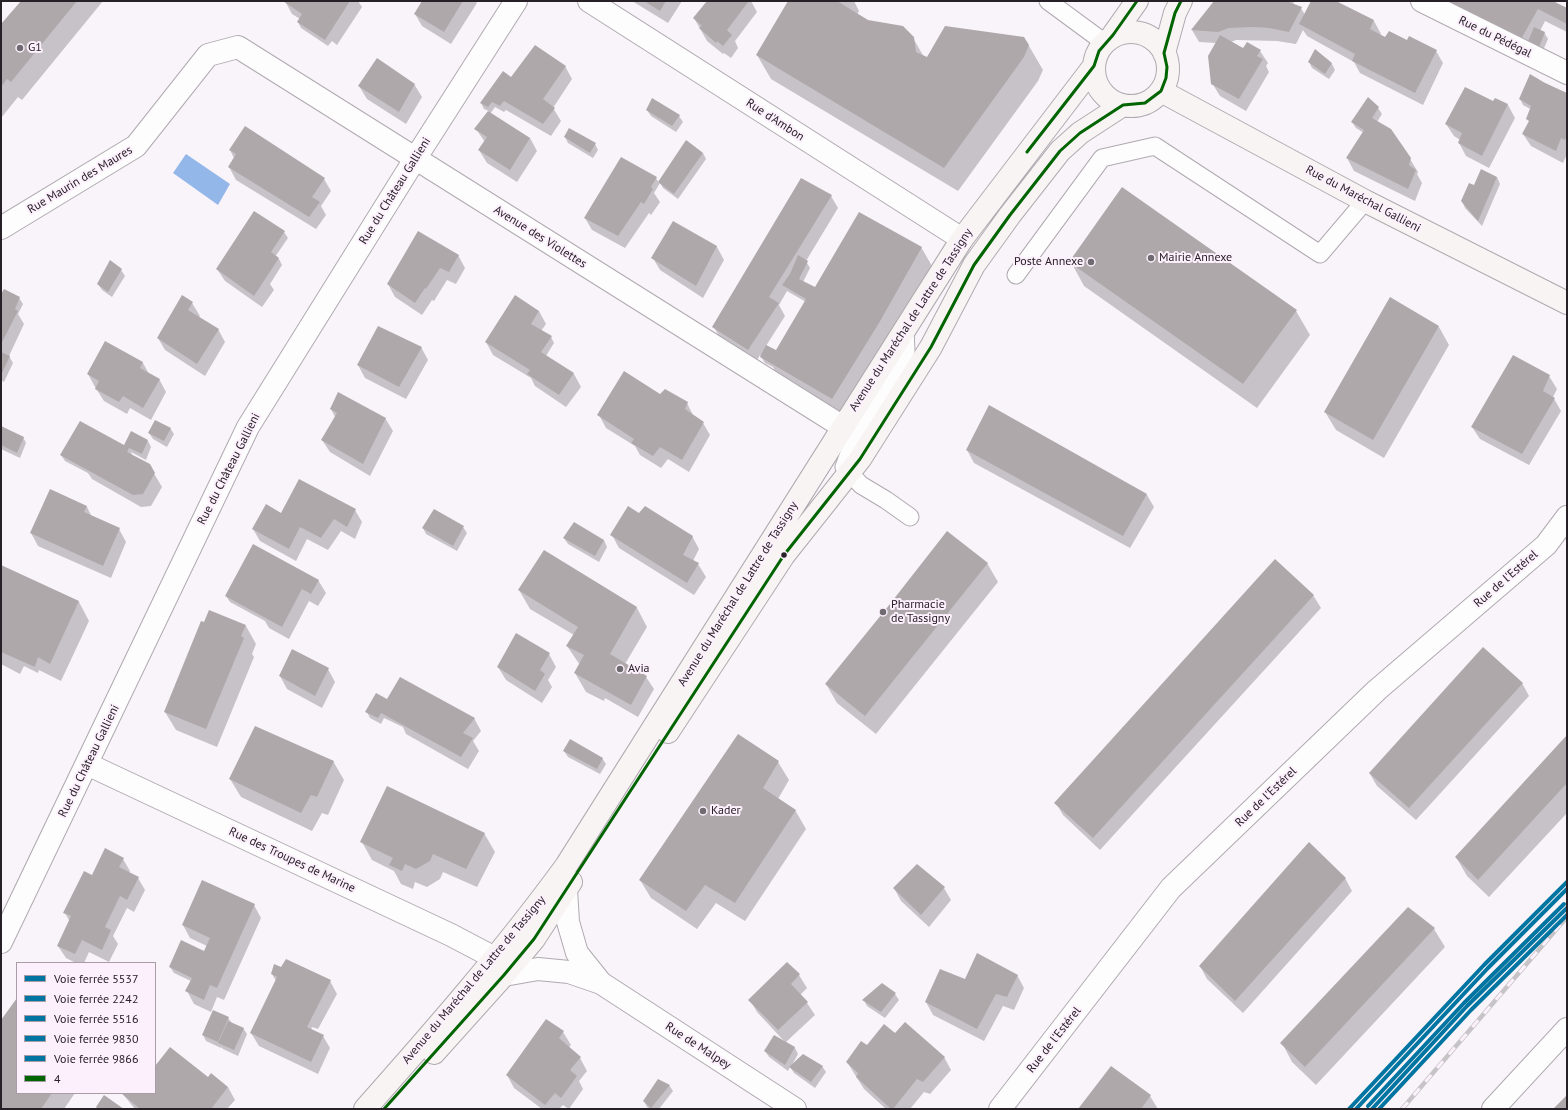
<!DOCTYPE html>
<html>
<head>
<meta charset="utf-8">
<style>
	body { margin:0 }
	#map { position:relative; width:1568px; height:1110px; overflow:hidden; background:#f9f3fa; font-family:"PT Sans",sans-serif }
	canvas { display:block }
	.frame { position:absolute; inset:0; border:2px solid #272127; pointer-events:none }
	.legend { position:absolute; left:16px; top:962px; width:140px; height:132px; box-sizing:border-box; background:#fcf0fd; border:1px solid #a79da7; margin:0; padding:5px 7px; list-style:none; font-size:12px; color:#272127 }
	.legend li { display:flex; align-items:center; gap:8px; height:20px }
	.legend b { width:20px; border:1px solid #a79da7 }
</style>
</head>
<body>
<div id="map">
<canvas width="1568" height="1110"></canvas>
<div class="frame"></div>
<ul class="legend">
<li><b style="height:5px;background:#0075a1"></b>Voie ferrée 5537</li>
<li><b style="height:5px;background:#0075a1"></b>Voie ferrée 2242</li>
<li><b style="height:5px;background:#0075a1"></b>Voie ferrée 5516</li>
<li><b style="height:5px;background:#0075a1"></b>Voie ferrée 9830</li>
<li><b style="height:5px;background:#0075a1"></b>Voie ferrée 9866</li>
<li><b style="height:5px;background:#006400"></b>4</li>
</ul>
</div>
<script>
const c = document.querySelector('canvas').getContext('2d');
c.lineJoin = 'round';
function fill(path, color) { c.fillStyle = color; c.fill(path, 'evenodd'); }
function stroke(path, color, width, dash) { c.strokeStyle = color; c.lineWidth = width; c.lineCap = dash ? 'butt' : 'round'; c.setLineDash(dash || []); c.stroke(path); }
function drawText(font, color, halo, rows, align = 'center') {
  c.font = font + ' "PT Sans",sans-serif'; c.lineWidth = 4; c.setLineDash([]); c.textBaseline = 'middle'; c.strokeStyle = halo; c.fillStyle = color; for (const [text, x, y, turn = 0] of rows) {
    c.save(); c.translate(x, y); c.rotate((+turn || 0) * Math.PI / 180); c.textAlign = isNaN(turn) ? turn : align; if (halo) c.strokeText(text, 0, 0); c.fillText(text, 0, 0); c.restore();
  }
}
const water = new Path2D(`
	M186 154 230 184 218 205 173 173Z`);
const shadow = new Path2D(`
	M23 1H103L22 100 18 97 1 118V27Z
	M285 1H358L362 7 337 45 332 41 328 46 301 28 298 22 300 19 292 14Z
	M424 1H475L477 3 451 44 422 26 415 14Z
	M632 1H682L668 23Z
	M709 1H751L757 12 735 41 738 48 731 58 724 53 723 54 707 41 694 18Z
	M789 1H854L859 11 857 15 867 21 913 38 924 57 928 58 1029 46 1043 70 1038 81 958 191 771 79 757 55Z
	M1215 1H1294L1293 5 1301 8 1305 15 1312 1H1334L1374 21 1381 34 1380 35 1385 38 1407 41 1436 51 1443 63 1423 105 1360 73 1354 62 1307 36 1303 30 1296 44 1277 41 1236 40 1231 42 1243 49 1260 51 1268 63 1266 66 1269 72 1246 111 1220 96 1212 83 1216 43 1199 42 1192 30Z
	M1450 1H1550L1567 9V32L1545 21 1540 31 1544 32 1548 39 1541 55Z
	M1315 51 1332 64 1335 70 1329 79 1312 68 1309 62Z
	M565 66 572 79 553 108 561 121 551 136 506 110 504 112 495 107 490 114 530 138 537 151 517 182 487 163 479 150 485 142 476 129 489 111 484 109 481 103 511 79Z
	M1543 82 1567 94V154L1563 163 1531 146 1523 134 1530 122 1528 119 1532 110 1523 105 1520 99Z
	M414 84 422 97 406 124 367 99 359 86Z
	M1368 99 1378 108 1382 114 1377 122 1410 159 1418 172 1417 174 1422 183 1415 201 1354 171 1347 158 1364 133 1356 128 1352 122Z
	M1495 99 1508 105 1515 118 1489 168 1466 156 1459 143 1460 140 1454 136 1446 124 1493 103Z
	M653 100 679 116 683 122 676 132 651 116 647 110Z
	M565 137 595 144 598 150 593 158 568 143Z
	M687 141 703 153 706 159 678 199 663 188 660 183 654 193 660 202 651 215 649 213 625 248 592 230 585 218 656 178 659 183Z
	M230 150 324 179 331 191 321 206 326 215 316 229 236 180 229 167 234 158Z
	M1497 177 1500 184 1482 226 1465 208 1462 201 1475 187Z
	M831 196 838 208 806 261 810 268 803 282 815 288 921 247 932 266 843 417 780 380 773 367 765 363 760 355 756 362 721 340 714 327ZM787 291 806 302 776 351 766 346 785 316 779 305Z
	M673 222 717 247 724 260 703 298 660 270 653 258Z
	M284 232 288 238 275 257 279 259 282 265 270 284 274 290 262 307 225 281 217 269Z
	M458 255 465 268 456 284 447 280 434 301 432 300 422 315 395 297 388 284Z
	M1071 262 1296 311 1310 335 1257 408 1084 286Z
	M121 270 125 276 112 297 102 290 98 284Z
	M1 296 19 298 23 304 18 314 24 324 9 356 13 363 4 382 1 380Z
	M183 297 192 303 200 316 198 318 218 329 225 342 205 376 165 350 158 338Z
	M539 311 546 324 541 331 551 337 554 343 546 356 574 374 581 387 566 407 535 386 531 378 493 355 486 342Z
	M1439 327 1449 345 1384 458 1336 430 1325 412Z
	M105 342 143 363 149 374 159 379 166 392 151 420 130 408 127 414 104 401 95 387 88 374Z
	M421 347 428 360 406 399 365 378 358 365Z
	M1549 376 1557 389 1553 397 1561 411 1529 465 1480 439 1472 427Z
	M660 396 687 403 694 417 703 423 710 435 689 472 668 459 661 468 640 455 635 446 606 428 599 415Z
	M331 409 385 418 393 431 370 476 330 452 322 440 335 417Z
	M1 427 23 437 26 443 20 458 1 449Z
	M170 428 174 434 167 447 153 439 149 433Z
	M148 441 151 447 146 460 131 452 133 457 149 465 162 487 151 506 141 507 92 479 88 473 65 461 61 455 124 446Z
	M967 450 1147 495 1154 507 1130 548 974 463Z
	M68 498 87 507 92 517 119 529 126 542 111 578 38 546 31 533Z
	M355 510 362 522 355 539 341 531 328 550 307 539 296 561 260 541 253 529 281 514Z
	M640 515 692 536 699 549 693 561 698 564 706 577 694 595 619 548 612 535Z
	M463 527 467 533 457 551 426 534 423 528Z
	M564 538 604 540 607 547 599 562 568 544Z
	M544 551 637 608 647 627 625 664 646 677 654 689 638 717 605 698 604 701 586 692 575 673 580 665 567 646 574 635 530 609 519 590Z
	M987 563 998 582 876 734 837 703 826 684 887 610Z
	M1 566 79 602 89 621 61 681 39 670 38 673 24 666 20 674 1 664Z
	M318 580 326 593 318 606 309 601 289 639 269 628 265 621 230 602 226 596Z
	M1313 595 1321 608 1100 850 1063 815 1056 803Z
	M205 623 246 626 256 644 252 654 254 657 217 747 176 730 165 712Z
	M549 654 556 667 548 680 552 687 542 703 506 680 498 667Z
	M328 669 335 682 322 708 287 689 280 676Z
	M1522 683 1529 696 1416 820 1377 786 1370 774Z
	M387 700 474 718 481 731 473 741 479 751 468 769 406 734 403 727 384 718 381 724 370 718 367 712Z
	M1567 737V813L1489 897 1467 876 1456 857Z
	M564 751 602 758 606 764 600 774 568 757Z
	M333 761 344 780 328 815 322 813 312 831 241 797 230 779Z
	M778 762 789 780 778 799 795 810 806 829 745 921 716 903 697 929 651 898 640 880Z
	M484 833 495 852 477 887 443 872 440 879 427 887 415 882 413 889 401 884 394 871 372 860 362 842Z
	M123 859 130 871 129 873 138 878 145 890 134 912 127 908 113 936 118 944 109 962 89 952 84 963H76L66 958 58 946 70 922 65 913Z
	M1345 878 1352 891 1243 1013 1207 979 1200 966Z
	M894 888H944L951 900 929 927 901 901Z
	M254 905 261 918 224 1000 217 997 211 1012 194 1004 187 991 191 981 174 973 170 967 204 953 207 946 190 938 183 925Z
	M1408 908 1434 929 1445 947 1316 1085 1292 1062 1282 1043Z
	M787 964 799 975 807 988 800 995 807 1003 815 1015 786 1042 795 1048 798 1054 792 1065 822 1066 826 1072 815 1088 794 1073 790 1067 788 1071 769 1057 765 1051 784 1041 757 1012 750 1000Z
	M272 974 330 981 337 994 318 1029 312 1027 311 1030 323 1036 330 1048 318 1074 259 1046 251 1033 276 981Z
	M1017 975 1024 988 1014 1010 1003 1006 984 1041 933 1015 926 1002Z
	M895 994 899 1000 885 1018 867 1006 864 1000Z
	M17 1000V1093H75L64 1109H1V1022Z
	M228 1018 232 1023 243 1028 247 1034 238 1056 223 1049 221 1047V1048L206 1041 203 1035Z
	M547 1021 563 1032 571 1045 568 1048 580 1058 587 1071 579 1081 583 1089 569 1109 563 1105 559 1109H542L514 1088 507 1075Z
	M896 1034 944 1057 951 1070 930 1094 924 1092 910 1109H886L864 1089 847 1062 867 1046Z
	M155 1067 228 1087 235 1100 227 1109H135L122 1093H155Z
	M669 1085 673 1091 659 1109H650L647 1107 644 1101Z
	M1150 1096 1158 1109H1080Z`);
const building = new Path2D(`
	M21 1H77L11 82 7 79 1 87V24Z
	M283 1H350L325 40 297 22 302 14Z
	M422 1H463L444 32 414 14Z
	M644 1H666L660 11Z
	M707 1H749L727 30 732 35 723 46 717 41 716 43 699 28 702 26 693 18Z
	M788 1H837L868 20 903 26 914 37 916 52 927 57 945 26 1024 37 1029 45 1024 57 944 168 756 55Z
	M1214 1H1286L1302 7 1289 32 1269 28 1253 27 1229 28 1218 32 1191 30Z
	M1311 1H1336L1374 20 1370 29 1385 37 1389 31 1407 40 1409 36 1437 50 1415 93 1352 61 1355 54 1299 24Z
	M1449 1H1553L1567 8V24L1538 9 1520 41 1447 4Z
	M1534 27 1545 32 1538 50 1527 44Z
	M1220 35 1243 48 1247 42 1261 50 1257 56 1263 59 1239 99 1211 84 1208 56Z
	M535 45 566 66 543 99 555 108 543 124 504 101 500 106 492 102 488 107 480 103 503 71 511 77Z
	M1315 49 1332 63 1325 74 1308 62Z
	M377 58 415 84 399 112 358 86Z
	M1530 74 1545 83 1567 93V135L1565 140 1561 138 1556 151 1522 134 1529 121 1526 119 1531 106 1519 99Z
	M1465 87 1493 101 1495 98 1508 104 1482 156 1458 143 1462 133 1445 124Z
	M1368 97 1379 107 1372 118 1391 129 1411 158 1409 165 1416 170 1408 189 1346 158 1364 130 1351 122Z
	M652 98 680 115 672 126 646 110Z
	M488 111 530 138 510 170 478 150 487 137 474 129Z
	M245 126 325 178 312 197 320 202 309 217 228 167 236 154 229 150Z
	M569 128 596 143 590 153 564 137Z
	M686 140 703 153 674 194 658 182Z
	M621 157 657 177 651 187 653 189 644 204 641 202 618 236 584 218Z
	M1481 169 1497 177 1478 221 1461 201 1469 183 1474 185Z
	M801 178 832 195 769 297 779 303 748 350 712 327Z
	M1122 187 1297 310 1243 384 1069 262Z
	M254 211 285 231 271 252 279 258 254 296 216 269Z
	M859 212 922 247 879 323 832 399 760 357 766 345 776 350 806 299 782 285 790 274 798 255 808 261 799 279 815 287Z
	M673 221 717 246 696 286 651 258Z
	M418 231 459 255 449 272 440 268 426 289 425 288 415 303 387 284Z
	M110 260 122 269 108 292 97 284Z
	M4 289 20 297 15 309 18 311 1 344V294Z
	M182 295 193 302 188 310 219 329 197 364 157 338Z
	M515 295 539 311 531 324 552 336 541 352 574 373 559 395 527 374 530 370 485 342Z
	M1390 297 1439 326 1373 440 1324 412Z
	M378 326 422 347 399 387 357 365Z
	M105 341 143 362 140 368 160 379 143 408 123 396 119 402 95 389 99 381 87 374Z
	M1 352 10 356 1 375Z
	M1513 355 1550 375 1543 391 1555 398 1522 454 1471 427Z
	M624 371 660 394 665 389 688 402 685 409 704 422 682 460 660 447 653 456 631 443 634 439 597 415Z
	M338 392 386 418 363 464 321 440 337 413 330 409Z
	M989 405 1147 494 1123 536 966 450Z
	M155 420 171 428 164 441 148 433Z
	M80 421 124 445 131 431 148 440 142 454 129 448 127 452 150 464 155 473 143 494 133 495 60 455Z
	M1 426 24 437 17 453 1 445Z
	M299 479 356 509 347 527 334 519 321 538 300 527 289 549 252 529 266 504 281 513Z
	M50 489 87 506 84 512 120 528 103 566 30 533Z
	M628 506 639 513 645 506 693 536 683 555 699 563 687 583 610 535Z
	M434 509 464 526 453 546 422 528Z
	M574 522 604 540 595 556 563 538Z
	M947 531 988 563 865 716 825 684 886 609Z
	M253 544 319 580 311 594 302 589 282 627 225 596Z
	M544 550 637 607 610 654 647 676 631 705 574 673 584 655 566 646 578 627 518 590Z
	M1275 559 1314 595 1093 838 1054 803Z
	M1 565 79 601 50 664 38 657 35 667 1 652Z
	M209 610 246 625 241 636 244 638 206 729 164 712 201 621 204 622Z
	M516 633 550 653 540 670 545 674 535 691 497 667Z
	M1483 647 1523 683 1409 808 1369 773Z
	M292 649 329 668 315 696 279 676Z
	M400 677 475 718 463 733 473 738 461 757 381 713 378 718 365 712 376 693 387 699Z
	M255 726 334 761 317 797 311 795 301 813 229 779Z
	M738 734 779 761 763 788 796 810 735 903 705 885 686 911 639 880Z
	M1567 735V783L1478 880 1455 857Z
	M570 739 603 758 597 769 563 751Z
	M387 786 485 833 466 869 433 854 430 861 416 869 405 864 402 871 389 865 393 858 360 842Z
	M1309 842 1346 878 1235 1001 1199 966Z
	M105 848 124 858 119 867 139 877 127 900 120 896 105 927 111 930 102 950 82 940 75 954 57 946 71 916 63 913 84 871 92 875Z
	M917 864 945 887 921 915 893 888Z
	M202 880 255 904 217 988 210 985 204 1000 185 991 192 978 169 967 181 940 204 951 210 938 182 925Z
	M1408 907 1435 928 1305 1067 1280 1043Z
	M977 953 1018 975 1007 997 996 994 977 1029 925 1002 940 969 965 979Z
	M286 959 331 980 307 1027 324 1035 311 1062 250 1033 277 977 271 974 274 964 281 967Z
	M787 962 800 974 791 984 808 1002 778 1030 748 1000Z
	M882 983 896 993 881 1012 862 1000Z
	M17 998V1093H52L41 1109H1V1020Z
	M213 1010 229 1017 218 1042 202 1035Z
	M546 1019 564 1031 559 1038 581 1057 570 1070 577 1076 561 1098 555 1093 545 1105 506 1075Z
	M228 1021 244 1028 234 1050 218 1043Z
	M905 1022 945 1057 923 1082 917 1079 893 1109H891L856 1077 858 1073 846 1062 861 1041 867 1045 884 1024 895 1033Z
	M774 1035 795 1047 785 1065 764 1051Z
	M170 1047 208 1077 211 1073 228 1087 211 1109H140L121 1093H155V1066Z
	M803 1054 823 1066 811 1082 789 1067Z
	M1111 1066 1151 1095 1141 1109H1078Z
	M658 1079 670 1085 651 1108 643 1101Z
	M104 1095 121 1107 124 1109H98L96 1107Z
	M1567 1095V1109H1553Z`);
const service = new Path2D(`
	M1048 1 1105 43
	M1016 275 1102 158 1155 146 1320 254 1365 201
	M905 330 906 351 855 437 844 467 861 485 886 500 910 517`);
const minor = new Path2D(`
	M589 1 962 239
	M1422 1 1567 73
	M1 228 136 146 208 55 238 47 843 427
	M87 764 451 935 489 955 494 960
	M566 890 568 922 577 953 601 983
	M1 942 248 427 415 159 516 1
	M504 975 538 969 569 972 601 983 795 1109
	M1000 1109 1171 888 1377 690 1546 545 1567 517
	M1493 1109 1567 1029`);
const secondary = new Path2D(`
	M1094 69a37 37 0 1 1 74 0a37 37 0 1 1-74 0Z
	M1113 35 1137 1
	M1164 53 1175 13 1181 1
	M1161 91 1365 201 1567 303
	M668 732 784 555 860 459 931 347 974 265 1010 215 1060 151 1080 133 1123 105
	M434 1053 504 975 534 939 571 882
	M365 1109C435 1030 504 951 566 866L962 239 1094 66`);
const rail = new Path2D(`
	M1402 1109 1567 917`);
const bus1 = new Path2D(`
	M1027 152 1094 66 1099 51 1113 35 1137 1
	M384 1109 504 975 534 939 784 555 860 459 931 347 974 265 1010 215 1060 151 1080 133 1123 105 1145 103 1161 91 1166 78 1167 67 1164 53 1175 13 1181 1`);
const rail1 = new Path2D(`
	M1349 1109 1484 965 1567 882`);
const rail2 = new Path2D(`
	M1372 1109 1467 1006 1567 908`);
const rail3 = new Path2D(`
	M1379 1109 1471 1010 1567 915`);
const rail4 = new Path2D(`
	M1356 1109 1488 968 1567 889`);
const rail5 = new Path2D(`
	M1368 1106 1464 1003 1564 904`);
const markers = [
	[20,48,4,"#706a71"],
	[1151,258,4,"#706a71"],
	[1091,262,4,"#706a71"],
	[784,555,3.5,"#272127"],
	[883,612,4,"#706a71"],
	[620,669,4,"#706a71"],
	[703,811,4,"#706a71"]
];
const streetNames = [
	["Rue du Pédégal",1495,37,26],
	["Rue d'Ambon",775,120,33],
	["Rue Maurin des Maures",80,180,-31],
	["Rue du Château Gallieni",395,191,-58],
	["Rue du Maréchal Gallieni",1363,199,28],
	["Avenue des Violettes",540,237,32],
	["Avenue du Maréchal de Lattre de Tassigny",911,320,-57],
	["Rue du Château Gallieni",229,469,-63],
	["Rue de l'Estérel",1506,579,-41],
	["Avenue du Maréchal de Lattre de Tassigny",738,594,-58],
	["Rue du Château Gallieni",89,761,-64],
	["Rue de l'Estérel",1266,797,-44],
	["Rue des Troupes de Marine",292,860,25],
	["Avenue du Maréchal de Lattre de Tassigny",474,980,-50],
	["Rue de l'Estérel",1054,1040,-52],
	["Rue de Malpey",698,1046,33]
];
const poiNames = [
	["G1",28,48],
	["Mairie Annexe",1159,258],
	["Poste Annexe",1083,262,"right"],
	["Pharmacie",891,605],
	["de Tassigny",891,619],
	["Avia",628,669],
	["Kader",711,811]
];
fill(water, '#94b7e9');
fill(shadow, '#0003');
fill(building, '#afa8aa');
stroke(service, '#b0aab0', 19);
stroke(minor, '#b0aab0', 24);
stroke(secondary, '#b0aab0', 24);
stroke(service, '#fefdfe', 17);
stroke(minor, '#fefdfe', 22);
stroke(secondary, '#f9f4f4', 22);
stroke(rail, '#c6c4c6', 4.5);
stroke(rail, '#fcf0fd', 3, [9]);
stroke(bus1, '#006400', 3);
stroke(rail1, '#0075a1', 4);
stroke(rail2, '#0075a1', 4);
stroke(rail3, '#0075a1', 4);
stroke(rail4, '#0075a1', 4);
stroke(rail5, '#0075a1', 4);
for (const [x, y, r, color] of markers) { const dot = new Path2D(); dot.arc(x, y, r, 0, 2 * Math.PI); c.fillStyle = color; c.fill(dot); stroke(dot, '#fcf0fd', 1.5); }
drawText('12px', '#272127', '#fcf0fd', streetNames);
drawText('12px', '#272127', '#fcf0fd', poiNames, 'left');
</script>
</body>
</html>
